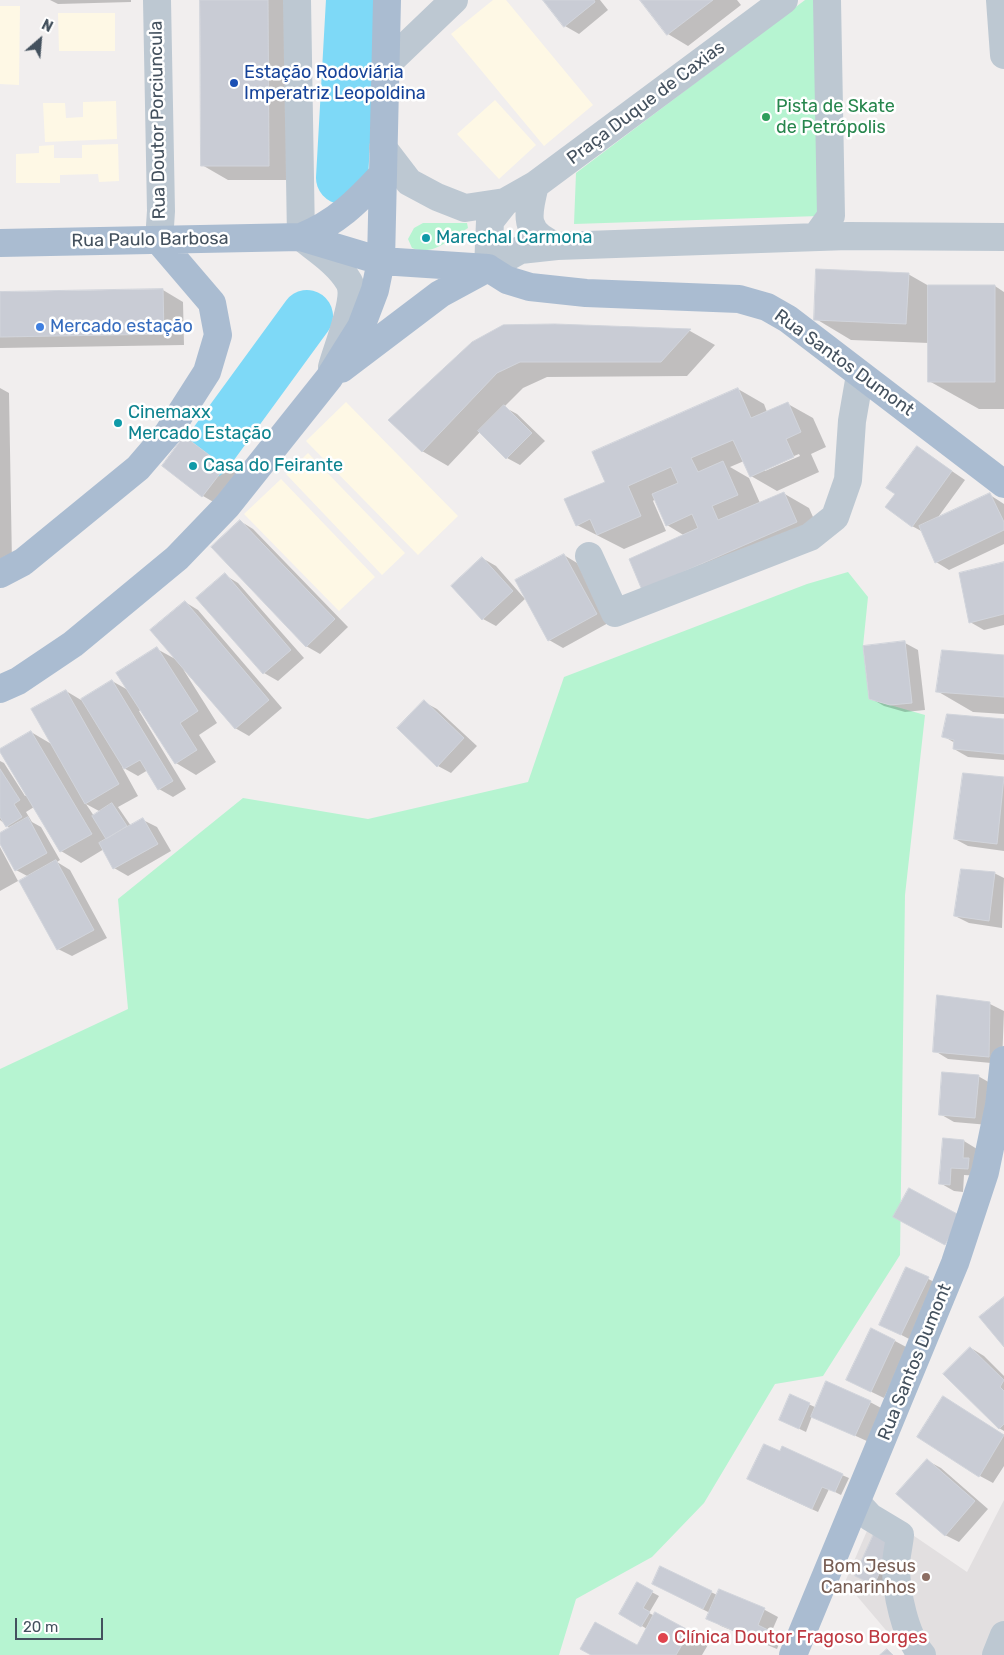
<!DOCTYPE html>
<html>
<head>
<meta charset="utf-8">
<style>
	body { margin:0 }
	#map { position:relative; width:1004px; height:1655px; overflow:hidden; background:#f1eeee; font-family:Rubik,sans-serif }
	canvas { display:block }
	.north { position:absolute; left:15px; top:15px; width:50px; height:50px; -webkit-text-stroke:4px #fff; paint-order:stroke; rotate:27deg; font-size:14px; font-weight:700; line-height:20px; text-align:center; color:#44515e }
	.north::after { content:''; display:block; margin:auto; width:18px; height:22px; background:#44515e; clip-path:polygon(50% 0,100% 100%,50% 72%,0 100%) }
	.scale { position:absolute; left:15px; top:1618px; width:88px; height:22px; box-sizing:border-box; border:2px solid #44515e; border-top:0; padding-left:6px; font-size:15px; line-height:18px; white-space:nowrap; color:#44515e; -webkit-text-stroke:4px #fff; paint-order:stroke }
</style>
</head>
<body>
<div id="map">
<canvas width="1004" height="1655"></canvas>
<div class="north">N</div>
<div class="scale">20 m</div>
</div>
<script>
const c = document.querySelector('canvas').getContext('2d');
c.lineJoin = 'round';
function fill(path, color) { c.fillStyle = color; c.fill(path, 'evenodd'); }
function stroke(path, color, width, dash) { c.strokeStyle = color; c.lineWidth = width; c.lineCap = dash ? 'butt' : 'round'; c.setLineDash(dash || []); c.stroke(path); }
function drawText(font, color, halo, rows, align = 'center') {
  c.font = font + ' Rubik,sans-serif'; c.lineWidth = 5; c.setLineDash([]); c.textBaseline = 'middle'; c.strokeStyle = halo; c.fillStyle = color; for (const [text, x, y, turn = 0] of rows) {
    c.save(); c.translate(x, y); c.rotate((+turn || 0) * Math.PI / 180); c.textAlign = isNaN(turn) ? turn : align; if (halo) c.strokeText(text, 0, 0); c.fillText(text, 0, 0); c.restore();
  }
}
const commercial = new Path2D(`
	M493 0H506L593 105 544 146 451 34Z
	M0 6H20L19 85 0 84Z
	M58 13H115V51H59Z
	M495 100 536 145 499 179 457 134Z
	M116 101 117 139 45 142 43 103H65L66 118 83 117V102Z
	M118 144 119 181 99 182 98 174 60 175V183H16V154L39 153V146L54 145V158H82V145Z
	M346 402 458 516 418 555 306 441Z
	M308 453 405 553 382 575 286 474Z
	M281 479 375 577 339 611 244 514Z`);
const education = new Path2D(`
	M1004 1500V1655H907L845 1582 876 1510 967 1572Z`);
const green = new Path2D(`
	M805 0H818L819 216 574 224 576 173Z
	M423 223H467L468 228C450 239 432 257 412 248L408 239 414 228Z
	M848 572 868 597 863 646 869 699 925 715 905 895 900 1255 823 1376 775 1384 704 1503 652 1557 576 1599 559 1655H0V1069L128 1009 118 899 243 798 368 819 528 782 564 677 807 584Z`);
const shadow = new Path2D(`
	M50 0H131V2L58 4Z
	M201 0H294L295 180H228L202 165Z
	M544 0H600L608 10 579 34 565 26Z
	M641 0H737L741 5 688 46 668 34Z
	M908 274 929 286H995L1004 292V409H979L929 381V343L851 340 816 319Z
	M163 290 183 302 184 345 0 348V293Z
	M555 325 690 331 715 345 687 376 547 377 523 388 504 407 517 414 545 441 520 465 507 458 480 432 448 466 422 451 473 343Z
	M0 388 9 393 12 563H0Z
	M738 389 764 404 767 412 788 404 813 418 826 447 811 454 819 472 777 491 751 476 744 461 730 467 749 478 760 503 783 493 809 508 822 537 669 604 685 536 667 525 655 499 653 501 666 531 624 549 577 525 606 482ZM799 454 800 456 765 471V468Z
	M184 438 210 453 250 483 229 511 203 496 163 465Z
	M918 448 965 480 936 520 990 495 1004 504V544L949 570 936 562 923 532 912 526 896 494Z
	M240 521 253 529 348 627 320 654 306 646Z
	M564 555 577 563 610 622 563 648 549 640 526 598 496 626 483 619 482 558 496 566 525 599Z
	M1004 563V625L984 630 970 622Z
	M225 575 238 583 304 658 278 681 264 673Z
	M185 602 198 610 282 708 249 736 235 728 183 669 217 723 199 735 216 762 196 775 176 763 141 710 139 711 186 789 173 797 159 789 148 770 138 776 122 767 138 796 118 807 131 826 143 820 157 827 171 851 128 876 114 868 104 849 81 863 61 851 34 807 26 812 32 822 41 827 60 860 57 862 70 870 107 938 72 956 58 949 29 877 16 870 0 841V835L11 829 0 820V761L4 763 25 796 27 795 31 732 53 745 66 691 81 700 112 681 128 690 157 649 177 660ZM86 804 99 811 101 812 94 816Z
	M905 643 918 650 925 710 905 712 884 706 870 698Z
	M1004 656V714L973 712 937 691Z
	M424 702 437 709 477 746 451 773 438 766Z
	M1004 720V760L968 757 954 749 955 743 943 736Z
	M964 775 1004 779V851L968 846 955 839Z
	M0 847 18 881 0 891Z
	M994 873 1004 878 1002 928 969 923 955 916Z
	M938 996 990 1004 1004 1011 1002 1064 948 1059 935 1051Z
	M978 1076 992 1084 989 1125 954 1122 940 1114Z
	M944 1140 964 1141 977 1149 982 1176 964 1175 963 1192 954 1191 940 1183Z
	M907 1268 942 1286 915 1342 880 1324Z
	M895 1341 908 1348 884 1398 847 1380Z
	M971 1348 984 1356 1004 1376V1431L999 1428Z
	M791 1396 817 1408 870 1402 883 1409 869 1442 812 1416 806 1432 787 1423Z
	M957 1406 1004 1435V1466L993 1483 980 1476Z
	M928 1461 941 1468 988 1509 959 1542 945 1535Z
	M842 1475 849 1478 841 1495 829 1489 818 1512 755 1483Z
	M896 1537 887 1591 856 1576Z
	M637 1584 659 1596 649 1613 709 1643 702 1655H593L638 1646 647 1629 620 1613Z
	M653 1584 711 1592 717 1595 719 1590 765 1610 778 1617 771 1633 781 1639 777 1649 721 1626 708 1618 710 1613Z`);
const river = new Path2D(`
	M342 178 352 0
	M207 453 307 316`);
const building = new Path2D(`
	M200 0H268L269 166H201Z
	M543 0H594L595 2 564 27Z
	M640 0H713L667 35Z
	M816 269 909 273 906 324 814 320Z
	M928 285H995V382H928Z
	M163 289 164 334 0 337V292Z
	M555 324 691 329 661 362H520L497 373 422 452 388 420 472 342 503 325Z
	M738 388 751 418 788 402 801 432 786 439 794 457 750 477 733 440 691 458 698 472 723 461 738 495 712 506 718 520 784 492 797 522 642 590 629 559 698 528 692 514 666 526 652 494 678 483 671 467 628 486 641 516 597 535 590 519 576 526 564 499 605 482 592 452Z
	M504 405 532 433 506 459 478 431Z
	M184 436 225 467 202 497 162 466Z
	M917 446 952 471 912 527 885 507 895 494 886 488Z
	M990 493 1004 522V530L935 563 919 526Z
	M240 520 335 619 306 647 211 547Z
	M564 554 597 614 548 641 515 580Z
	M482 557 513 591 482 620 451 586Z
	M1004 562V614L969 623 959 573Z
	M225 573 291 650 263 674 196 598Z
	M185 601 269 700 235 729 150 630Z
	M905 641 912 703 890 705 869 699 863 646Z
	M157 647 198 711 180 723 197 750 175 764 116 673Z
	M942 650 1004 655V697L936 692Z
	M112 680 173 781 158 790 140 760 124 769 81 699Z
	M66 690 119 784 85 804 31 709Z
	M424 700 464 738 437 767 397 728Z
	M947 714 1004 719V754L953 749 954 740 942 737Z
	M31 731 92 834 60 852 0 752V749Z
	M0 769 20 800 14 804 22 817 6 827 0 817Z
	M963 773 1004 777 997 844 954 839Z
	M112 803 127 826 106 839 92 816Z
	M28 817 47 853 15 871 0 844V833Z
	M143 818 158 844 113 869 99 843Z
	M56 860 94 930 57 950 19 881Z
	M961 869 995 872 989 921 954 916Z
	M937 995 990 1002 989 1057 933 1052Z
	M942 1072 979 1075 975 1118 939 1115Z
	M943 1138 964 1140 963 1158H969L968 1169 951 1168 950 1185 939 1184Z
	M909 1188 961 1216 945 1245 893 1217Z
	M906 1267 929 1277 901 1335 879 1325Z
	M1004 1297V1347L979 1317Z
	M871 1328 895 1340 871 1392 846 1380Z
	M970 1347 1004 1380 1000 1387 1004 1391V1424L999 1429 943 1374Z
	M826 1381 871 1401 855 1436 811 1417Z
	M790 1394 810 1403 799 1429 779 1420Z
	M943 1396 1004 1435 979 1477 917 1437Z
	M764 1444 780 1451 782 1446 843 1474 835 1492 822 1487 812 1509 747 1479Z
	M927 1459 975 1501 945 1536 896 1494Z
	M877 1527 896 1536 874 1585 855 1576Z
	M660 1566 712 1591 703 1609 652 1584Z
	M637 1582 653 1591 643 1608 650 1612 641 1627 619 1614Z
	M719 1589 765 1608 758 1625 768 1630 763 1643 706 1619Z
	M655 1612 690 1631 676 1655H591L580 1649 595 1622 637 1645Z
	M887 1649 893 1655H880Z`);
const minor = new Path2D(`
	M157 0 161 211 159 241
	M297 0 301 237C317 250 338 263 349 282 358 298 337 348 332 367
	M1000 0 1004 55
	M386 65 454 0
	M383 148 409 182 437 197 465 208 505 202 535 185 784 0
	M535 185C527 216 523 233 557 246
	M505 202 490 221 488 268 520 250 557 246 848 236 1004 237
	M816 237 831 216 827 0
	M589 556 615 613 810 537 835 517 848 480 852 421 860 375
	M857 1503 870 1517 900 1535C899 1546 896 1556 896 1566 896 1592 905 1636 922 1655
	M996 1655 1004 1635`);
const major = new Path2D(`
	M301 237C336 223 357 202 382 175
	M0 243 301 237 381 261 488 268 507 280 530 287 586 293 739 299 767 307 788 319 1004 484
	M341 369 440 294 488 268
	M0 574 23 562 138 468 168 433 207 372 218 335 212 303 159 241
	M0 689 18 681 73 644 177 558 227 506 329 378 361 327 375 290 381 261 387 0
	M793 1655 955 1263 985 1172 999 1105 1004 1060`);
const markers = [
	[234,83,5,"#1a4fb4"],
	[766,117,5,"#2e9e5b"],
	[426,238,5,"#0f9aa8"],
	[40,327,5,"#3f7fe0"],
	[118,423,5,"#0f9aa8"],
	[193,466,5,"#0f9aa8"],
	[926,1577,5,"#8d6e63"],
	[663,1638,6,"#e0444e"]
];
const transitNames = [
	["Estação Rodoviária",244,73],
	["Imperatriz Leopoldina",244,94]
];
const streetNames = [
	["Praça Duque de Caxias",646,103,-37],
	["Rua Doutor Porciuncula",158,120,-91],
	["Rua Paulo Barbosa",150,240,-1],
	["Rua Santos Dumont",844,363,36],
	["Rua Santos Dumont",915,1362,-68]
];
const leisureNames = [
	["Pista de Skate",776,107],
	["de Petrópolis",776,128]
];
const cultureNames = [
	["Marechal Carmona",436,238],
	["Cinemaxx",128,413],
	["Mercado Estação",128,434],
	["Casa do Feirante",203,466]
];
const shopNames = [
	["Mercado estação",50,327]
];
const educationNames = [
	["Bom Jesus",916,1567],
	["Canarinhos",916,1588]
];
const healthNames = [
	["Clínica Doutor Fragoso Borges",674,1638]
];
fill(commercial, '#fef8e5');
fill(education, '#e2dfe0');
fill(green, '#b6f4d1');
fill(shadow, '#0003');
stroke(river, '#7ed9f7', 52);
fill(building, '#c9ccd5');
stroke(building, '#d1d4db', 1);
stroke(minor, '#bdc8d2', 28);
stroke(major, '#aabcd1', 28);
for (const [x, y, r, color] of markers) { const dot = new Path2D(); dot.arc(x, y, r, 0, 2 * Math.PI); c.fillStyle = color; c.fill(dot); stroke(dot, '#fff', 2); }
drawText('18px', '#164399', '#fff', transitNames, 'left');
drawText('18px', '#44515e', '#fff', streetNames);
drawText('18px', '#27864d', '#fff', leisureNames, 'left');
drawText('18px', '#0d838f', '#fff', cultureNames, 'left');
drawText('18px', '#366cbe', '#fff', shopNames, 'left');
drawText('18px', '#785e54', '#fff', educationNames, 'right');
drawText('18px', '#be3a42', '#fff', healthNames, 'left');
</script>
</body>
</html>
